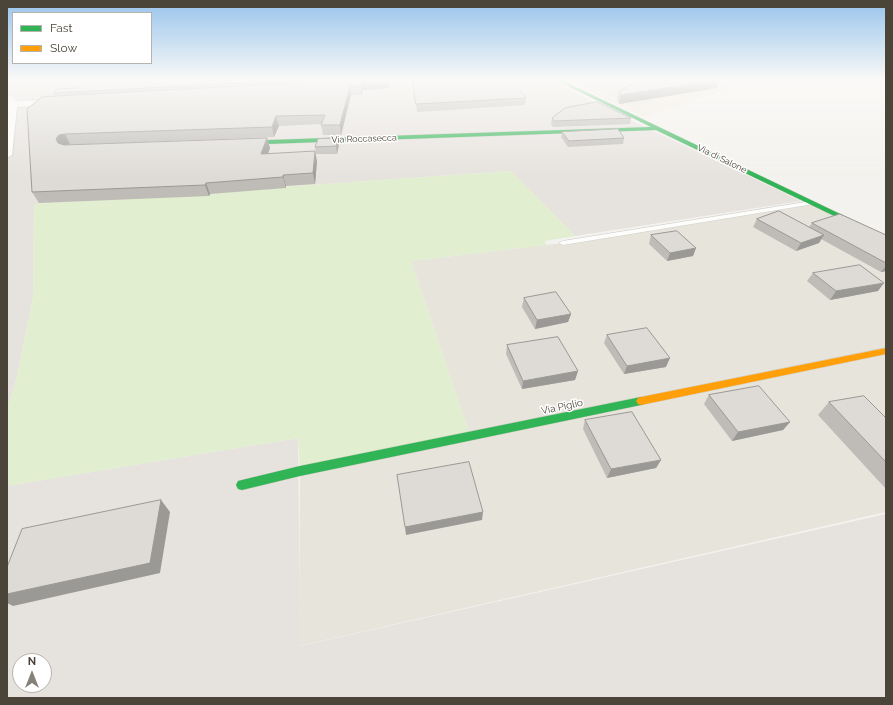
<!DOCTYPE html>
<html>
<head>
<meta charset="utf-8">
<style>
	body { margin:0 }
	#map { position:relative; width:893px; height:705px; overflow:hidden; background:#f4f2ee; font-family:Raleway,sans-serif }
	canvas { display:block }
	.frame { position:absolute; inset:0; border:8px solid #4b4439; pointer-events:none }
	.legend { position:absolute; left:12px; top:12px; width:140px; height:52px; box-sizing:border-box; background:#fff; border:1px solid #b7b4b0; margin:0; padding:5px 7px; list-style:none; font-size:12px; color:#4b4439 }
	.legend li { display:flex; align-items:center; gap:8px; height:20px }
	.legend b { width:20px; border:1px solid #b7b4b0 }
	.north { position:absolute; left:12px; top:653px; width:40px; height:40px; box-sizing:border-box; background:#fff; border:1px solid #b7b4b0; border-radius:50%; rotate:0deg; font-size:11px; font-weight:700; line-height:16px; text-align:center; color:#4b4439 }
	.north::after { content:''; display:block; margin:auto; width:14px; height:18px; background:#868178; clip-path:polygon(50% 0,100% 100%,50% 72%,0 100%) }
</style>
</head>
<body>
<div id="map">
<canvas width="893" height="705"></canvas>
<div class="frame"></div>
<ul class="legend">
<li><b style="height:5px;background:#30b455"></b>Fast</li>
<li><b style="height:5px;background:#ff9f0a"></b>Slow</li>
</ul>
<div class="north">N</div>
</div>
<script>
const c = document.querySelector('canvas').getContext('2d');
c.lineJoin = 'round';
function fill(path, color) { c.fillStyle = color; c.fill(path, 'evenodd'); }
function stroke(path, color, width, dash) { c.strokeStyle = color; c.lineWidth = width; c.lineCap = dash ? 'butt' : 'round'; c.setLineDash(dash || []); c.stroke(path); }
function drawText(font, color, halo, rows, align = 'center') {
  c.font = font + ' Raleway,sans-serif'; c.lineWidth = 3; c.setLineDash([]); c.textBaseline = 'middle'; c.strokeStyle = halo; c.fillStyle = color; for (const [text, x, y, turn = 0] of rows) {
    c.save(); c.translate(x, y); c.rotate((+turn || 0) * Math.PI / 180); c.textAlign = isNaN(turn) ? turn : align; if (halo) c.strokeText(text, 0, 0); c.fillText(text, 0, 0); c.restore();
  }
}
const residential = new Path2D(`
	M812 203 886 239V512L299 646 300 471 471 437 411 261 563 243Z`);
const commercial = new Path2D(`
	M565 80H710L732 88 643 117Z`);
const industrial = new Path2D(`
	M74 80H408L136 96 465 80H550L597 104 801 201 575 236 511 171 34 204 33 298 15 385 7 409V81Z
	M298 438 300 646 886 514V698H7V486ZM20 661H44V685H20Z`);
const green = new Path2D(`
	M511 171 575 236 545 241 546 245 411 261 471 437 300 471 298 438 7 486V409L15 385 33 298 34 204Z`);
const parking = new Path2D(`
	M573 80H633L586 87Z
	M623 82 653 97 651 99 657 102 636 106 593 87Z`);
const lane = new Path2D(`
	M812 201 815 203 814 204 563 245 559 243 563 241Z`);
const street = new Path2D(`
	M400 80H443L439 82 366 86 362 84 366 82Z
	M7 95 14 97 16 101 59 99 63 102 59 105 17 107 12 155 7 158 8 104Z`);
const fast = new Path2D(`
	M556 80H561L886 236V241L656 130 239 145 236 143 239 141 651 127Z
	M641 397 644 398 646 401 644 404 641 405 300 476 242 490 238 489 236 485 238 481 242 480 300 466Z`);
const slow = new Path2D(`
	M886 348V354L641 405 638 404 636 401 638 398 641 397Z`);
const wall = new Path2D(`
	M88 80H390V88L363 90 362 95H351L341 135H323L321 124 279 126 274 137 67 145 267 138 270 148 268 154 317 161 315 184 286 186V188L210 194 209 196 39 203 32 192 55 96 53 93 77 88Z
	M413 80 526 98 525 105 417 112Z
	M631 80H720L717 88 619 104 617 100 619 91 633 84Z
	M552 118H631L630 124 553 127 551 124Z
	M562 132 624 138 623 144 568 147 561 137Z
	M338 138 339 145 337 154H316L315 147Z
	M757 219 809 227 812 223 886 235V271L881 272 821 239 819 243 796 251 753 227Z
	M651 235 696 248 693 256 667 261 649 244Z
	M813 273 878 291 830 300 807 281Z
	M524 298 571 314 568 322 535 329 522 307Z
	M607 335 666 367 624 374 604 343Z
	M507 345 578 371 575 380 522 389 506 354Z
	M709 395 790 422 783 430 732 441 704 404Z
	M829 402 886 418V489L818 415Z
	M585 420 661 460 656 468 607 478 583 429Z`);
const shadedWall = new Path2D(`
	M390 80V88L363 90 362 95 361 86 362 81Z
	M720 80 717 88 619 104 621 95Z
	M350 86 351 95 341 135 340 125Z
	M276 116 279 126 274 137 272 127Z
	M65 134 70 144 65 146 58 143 56 139 59 135Z
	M267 138 270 148 264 164 261 154Z
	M338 138 339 145 337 154 336 146Z
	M315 151 317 161 315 184 313 173Z
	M283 175 286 186V188L283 177Z
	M206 183 210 194 209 196 205 185Z
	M824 235 819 243 796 251 801 243Z
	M696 248 693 256 667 261 670 253Z
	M886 266V271L881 272Z
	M884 283 878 291 830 300 836 291Z
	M571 314 568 322 535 329 537 320Z
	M670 358 666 367 624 374 627 366Z
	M578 371 575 380 522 389 523 381Z
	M790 422 783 430 732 441 738 432Z
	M661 460 656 468 607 478 611 469Z
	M161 500 170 512 160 573 13 606 7 603V594Z
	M483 512 482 520 406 535 405 527Z`);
const building = new Path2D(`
	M88 80H295L53 93 57 89 77 88Z
	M350 80H387L362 81 361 86H350L340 125H321L325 115 276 116 272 127 65 134 59 135 56 139 58 143 64 145 267 138 261 154 315 151 313 173 283 175V177L206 183 205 185 32 192 27 109 42 97Z
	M413 80H513L526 98 416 104Z
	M639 80H718L621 95 619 91 639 81Z
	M597 102 631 118 554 121 552 118 565 108Z
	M618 129 624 138 569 141 562 132Z
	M338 138 336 146 315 147 318 139Z
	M779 211 824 235 801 243 757 219Z
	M840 214 886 235V263L812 223Z
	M677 231 696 248 670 253 651 235Z
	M860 265 884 283 836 291 813 273Z
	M556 292 571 314 537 320 524 298Z
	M647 328 670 358 627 366 607 335Z
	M558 337 578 371 523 381 507 345Z
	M759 386 790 422 738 432 709 395Z
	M864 396 886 418V462L829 402Z
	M632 412 661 460 611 469 585 420Z
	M469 462 483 512 405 527 397 475Z
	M161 500 150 563 7 594V567L22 529Z`);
const farStreetnames = [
	["Via Roccasecca",364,139,-2],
	["Via di Salone",722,159,26]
];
const streetNames = [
	["Via Piglio",562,407,-12]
];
fill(residential, '#e7e4dc');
fill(commercial, '#f3ebdf');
fill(industrial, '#e6e2de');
fill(green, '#e1eecf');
fill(parking, '#e6e3df');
stroke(lane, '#d2d0cb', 1);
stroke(street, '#d2d0cb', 2);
stroke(fast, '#d3cfc5', 1);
stroke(slow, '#d3cfc5', 1);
fill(lane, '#fdfdfc');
fill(street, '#fdfdfc');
fill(fast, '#30b455');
fill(slow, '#ff9f0a');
fill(wall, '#bfbcb8');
fill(shadedWall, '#9b9996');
fill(building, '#dedbd6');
stroke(building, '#9b9996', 1);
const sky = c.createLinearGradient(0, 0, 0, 178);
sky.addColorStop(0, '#98c4ec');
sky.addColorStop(0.45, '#faf9f7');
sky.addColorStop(1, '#faf9f700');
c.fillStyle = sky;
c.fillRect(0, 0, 893, 178);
drawText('9px', '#4b4439', '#fff', farStreetnames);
drawText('10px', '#4b4439', '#fff', streetNames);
</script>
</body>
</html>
